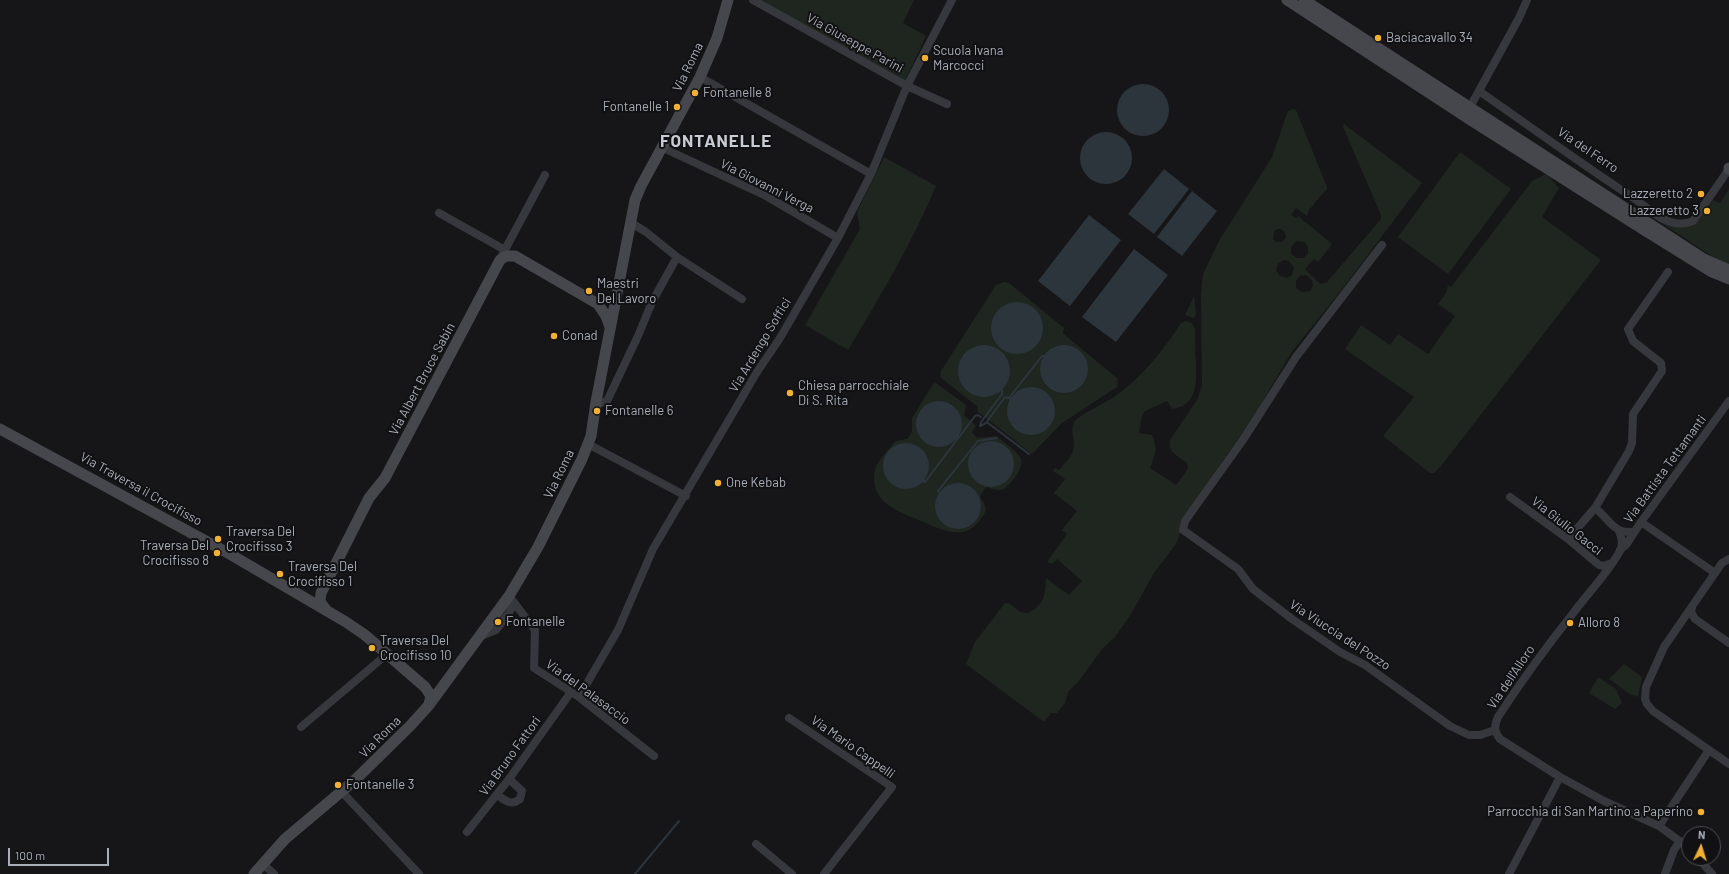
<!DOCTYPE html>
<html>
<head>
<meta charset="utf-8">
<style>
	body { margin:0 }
	#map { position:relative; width:1729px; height:874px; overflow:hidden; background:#161618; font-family:Barlow,sans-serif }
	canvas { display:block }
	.north { position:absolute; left:1681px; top:826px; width:40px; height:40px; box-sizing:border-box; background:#111113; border:1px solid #4d4f55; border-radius:50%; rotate:4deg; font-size:11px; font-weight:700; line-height:16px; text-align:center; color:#a8adb8 }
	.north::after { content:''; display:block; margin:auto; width:14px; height:18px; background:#f2b134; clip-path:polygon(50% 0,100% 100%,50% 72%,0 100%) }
	.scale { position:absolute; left:8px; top:848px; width:101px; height:18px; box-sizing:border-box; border:2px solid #a8adb8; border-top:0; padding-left:5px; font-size:12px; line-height:14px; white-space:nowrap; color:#a8adb8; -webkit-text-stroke:3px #111113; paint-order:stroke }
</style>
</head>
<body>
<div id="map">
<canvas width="1729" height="874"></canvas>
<div class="north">N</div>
<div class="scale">100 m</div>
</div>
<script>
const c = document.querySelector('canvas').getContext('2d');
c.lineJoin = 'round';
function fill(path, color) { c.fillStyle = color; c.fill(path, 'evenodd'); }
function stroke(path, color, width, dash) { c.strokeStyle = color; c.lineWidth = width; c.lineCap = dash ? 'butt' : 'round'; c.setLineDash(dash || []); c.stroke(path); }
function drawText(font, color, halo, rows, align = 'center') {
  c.font = font + ' Barlow,sans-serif'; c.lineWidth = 4; c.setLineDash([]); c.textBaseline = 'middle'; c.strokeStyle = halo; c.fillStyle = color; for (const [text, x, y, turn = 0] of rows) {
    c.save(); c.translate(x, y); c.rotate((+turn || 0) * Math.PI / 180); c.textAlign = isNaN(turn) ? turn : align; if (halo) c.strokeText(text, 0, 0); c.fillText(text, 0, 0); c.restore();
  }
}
const green = new Path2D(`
	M760 0H914L903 23 926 36 905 81Z
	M1293 109 1296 110 1327 187V190L1324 192 1309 210 1307 216 1296 208 1291 215 1296 218 1298 216 1331 243V246L1318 262 1314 259 1305 269 1320 284 1327 282 1381 219V215L1343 127 1344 124 1422 183 1343 288 1291 353 1264 399 1263 403 1236 445 1229 452 1181 530 1176 544 1154 573 1131 614 1115 637 1103 648 1078 682 1068 692 1065 703 1057 713H1051L1044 722 966 664 975 642 1005 603C1012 603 1014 608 1019 611 1032 618 1044 602 1045 591 1046 587 1045 583 1046 578L1069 595 1082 581 1057 559 1052 564 1047 562 1067 534 1062 530 1077 511 1054 493 1065 479 1053 471 1055 468 1059 470C1065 463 1073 456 1074 447 1075 438 1069 430 1075 421 1081 414 1105 403 1114 397 1142 377 1163 351 1181 323L1186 321 1192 323 1195 329C1195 340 1195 350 1196 360 1196 382 1199 405 1172 409L1167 401 1145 411 1142 416 1139 433 1152 435C1158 448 1155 456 1150 468L1176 485 1188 469 1187 463C1179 456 1167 453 1170 440L1197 400 1202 386 1201 294 1203 274 1219 241 1272 157 1288 111ZM1277 229H1281L1285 232 1286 238 1282 242H1276L1273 239 1274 232ZM1297 241 1304 242 1308 246V254L1304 258H1296L1291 253V247ZM1283 260 1289 261 1294 267 1292 275 1287 278 1280 276 1276 270 1278 264ZM1306 275 1312 280 1313 286 1310 291 1302 292 1296 288V281L1300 276Z
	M1460 152 1511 189 1448 274 1398 237Z
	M884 157 936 186C912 243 880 297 848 350L805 325 860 229 857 212Z
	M1546 174 1559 188 1542 217 1601 260 1441 466 1434 473H1430L1383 436 1414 397 1345 349 1361 325 1390 345 1398 334 1428 354 1455 316 1438 304 1446 293 1448 285 1451 287 1532 181Z
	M1729 189V266L1707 253 1660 222H1697L1713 200 1720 203Z
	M1004 282 1009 283 1064 328 1063 333 1065 335 1118 379 1117 387 1062 423 1032 454 977 411 978 407 940 377 941 371 996 285Z
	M1194 296 1196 314 1194 318 1185 315Z
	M936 383 966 405 964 415 976 426 972 432 977 438 996 436C1003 442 1017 450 1021 459 1025 466 1009 489 1001 490 997 491 991 488 986 487L980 496C986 507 989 509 980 520 963 544 936 527 914 518 895 510 874 502 874 478 874 473 875 467 878 463 882 456 888 450 893 444L896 441 907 439 912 432V418L933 384ZM950 403C963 413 965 428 954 441ZM987 441H994L969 470C968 455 973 446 987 441ZM929 464C928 478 921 486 906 489ZM941 491H974C981 500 982 507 977 518L935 505 937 498Z
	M1624 664 1642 677 1638 697 1630 694 1609 679Z
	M1598 677 1616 689 1622 703 1615 709 1589 693Z`);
const water = new Path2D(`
	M1117 110a26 26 0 1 1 52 0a26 26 0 1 1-52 0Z
	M1080 158a26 26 0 1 1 52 0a26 26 0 1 1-52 0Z
	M1164 169 1189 189 1154 234 1128 214Z
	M1192 191 1217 211 1182 256 1157 237Z
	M1089 215 1121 240 1070 306 1038 281Z
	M1134 249 1168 275 1116 342 1082 317Z
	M991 328a26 26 0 1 1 52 0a26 26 0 1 1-52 0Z
	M958 371a26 26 0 1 1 52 0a26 26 0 1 1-52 0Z
	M1040 369a24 24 0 1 1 48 0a24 24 0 1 1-48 0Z
	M1007 411a24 24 0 1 1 48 0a24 24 0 1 1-48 0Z
	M916 424a23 23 0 1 1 46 0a23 23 0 1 1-46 0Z
	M968 464a23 23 0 1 1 46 0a23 23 0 1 1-46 0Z
	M883 466a23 23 0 1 1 46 0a23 23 0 1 1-46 0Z
	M935 506a23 23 0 1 1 46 0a23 23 0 1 1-46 0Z`);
const stream = new Path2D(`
	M1009 398 1042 356H1045
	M988 423 1029 454
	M980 426 986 423 1005 397 1011 399
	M980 426 981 422 1002 394V389
	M923 481 925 482 975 416 978 415 981 417
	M940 493 938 491 978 441 997 438
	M635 874 679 821`);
const street = new Path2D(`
	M753 0 907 86 947 104
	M700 77 871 174
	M1479 91C1528 125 1576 160 1626 193 1638 200 1649 211 1661 218 1670 223 1683 226 1693 221L1729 169
	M1470 107 1519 18 1527 0
	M661 147 766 196 838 238
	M439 213 505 250
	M1382 245 1296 357 1243 440 1185 521 1183 530 1238 569 1253 589 1292 619 1340 652 1365 665 1450 726 1469 735H1480L1495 730
	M677 257 742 299
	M500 259 545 175
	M596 402 601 403 607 401 638 336 652 302 677 257 646 232 630 222
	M588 444 686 496
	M1510 497 1568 539 1599 565 1604 566 1612 563
	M1595 508C1608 517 1615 537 1635 531
	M1641 522 1715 573
	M1619 531C1622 538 1623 545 1620 551 1607 574 1589 592 1574 612 1547 646 1522 680 1498 717 1494 726 1494 731 1500 739L1560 777 1604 801 1659 826 1689 848
	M1568 539 1595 508 1629 451 1632 443 1633 414 1662 371 1661 363 1633 341 1628 329 1668 272
	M1620 550 1626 545 1641 522 1729 401
	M1729 559 1722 563 1715 573 1664 647 1646 687 1645 699 1647 704 1653 711 1729 764
	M509 596 535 630 534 668 579 697 654 756
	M1692 607 1691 612 1695 619 1729 643
	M481 636 496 630 509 613 514 603
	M579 697 618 630 653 549 757 372 780 338 838 238 871 174 907 86 952 0
	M789 718 892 787 824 874
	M301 727 386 655
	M342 792 419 874
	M497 795C506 801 511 806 520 799L522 791 509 779
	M1659 826 1709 750
	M467 832 509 779 571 692
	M756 844 792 874
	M1698 858 1712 874
	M263 864 274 874
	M1509 874 1560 777
	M1665 874 1674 850 1680 841`);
const secondary = new Path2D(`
	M1287 0 1472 121 1646 231 1712 272 1729 279
	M1304 0 1704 259 1729 270
	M1729 168V169
	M0 429 228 553 346 622 365 635 425 687 431 696 429 704
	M327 611 320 602 321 593 369 498 385 478 500 260 506 256H515L598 304 606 316 610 327
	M254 874 285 839 355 780 411 725 429 705 509 596 538 547 582 459 591 436 596 402 635 200 641 186 700 77 717 38 728 0`);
const markers = [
	[1378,38,4,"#f2b134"],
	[925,58,4,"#f2b134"],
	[695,93,4,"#f2b134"],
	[677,107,4,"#f2b134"],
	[1701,194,4,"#f2b134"],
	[1707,211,4,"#f2b134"],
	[589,291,4,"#f2b134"],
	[554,336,4,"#f2b134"],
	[790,393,4,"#f2b134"],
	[597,411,4,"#f2b134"],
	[718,483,4,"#f2b134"],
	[218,539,4,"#f2b134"],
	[217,553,4,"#f2b134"],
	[280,574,4,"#f2b134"],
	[498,622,4,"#f2b134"],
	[1570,623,4,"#f2b134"],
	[372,648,4,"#f2b134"],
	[338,785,4,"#f2b134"],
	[1701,812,4,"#f2b134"]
];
const poiNames = [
	["Baciacavallo 34",1386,38],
	["Scuola Ivana",933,51],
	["Marcocci",933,66],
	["Fontanelle 8",703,93],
	["Fontanelle 1",669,107,"right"],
	["Lazzeretto 2",1693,194,"right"],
	["Lazzeretto 3",1699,211,"right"],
	["Maestri",597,284],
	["Del Lavoro",597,299],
	["Conad",562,336],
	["Chiesa parrocchiale",798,386],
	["Di S. Rita",798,401],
	["Fontanelle 6",605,411],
	["One Kebab",726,483],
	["Traversa Del",226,532],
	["Crocifisso 3",226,547],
	["Traversa Del",209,546,"right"],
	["Crocifisso 8",209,561,"right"],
	["Traversa Del",288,567],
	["Crocifisso 1",288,582],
	["Fontanelle",506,622],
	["Alloro 8",1578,623],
	["Traversa Del",380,641],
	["Crocifisso 10",380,656],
	["Fontanelle 3",346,785],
	["Parrocchia di San Martino a Paperino",1693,812,"right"]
];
const streetNames = [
	["Via Giuseppe Parini",855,43,29],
	["Via Roma",688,67,-64],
	["Via del Ferro",1588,150,34],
	["Via Giovanni Verga",767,186,27],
	["Via Ardengo Soffici",760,345,-59],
	["Via Albert Bruce Sabin",422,379,-62],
	["Via Battista Tettamanti",1665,469,-54],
	["Via Roma",559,474,-64],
	["Via Traversa il Crocifisso",141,489,29],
	["Via Giulio Gacci",1567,526,38],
	["Via Viuccia del Pozzo",1340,635,33],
	["Via dell'Alloro",1511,677,-56],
	["Via del Palasaccio",588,692,36],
	["Via Roma",380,737,-45],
	["Via Mario Cappelli",853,747,35],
	["Via Bruno Fattori",510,756,-54]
];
const districtNames = [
	["FONTANELLE",716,141]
];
fill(green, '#1e261f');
fill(water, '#2c353c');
stroke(stream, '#2c353c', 2);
stroke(street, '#37383d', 8);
stroke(secondary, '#45474d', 11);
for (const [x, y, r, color] of markers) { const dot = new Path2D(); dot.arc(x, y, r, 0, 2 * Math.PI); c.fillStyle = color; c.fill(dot); stroke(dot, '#111113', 1.5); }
drawText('13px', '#a8adb8', '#111113', poiNames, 'left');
drawText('13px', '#a8adb8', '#111113', streetNames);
c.letterSpacing = '1px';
drawText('bold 17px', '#c9ccd4', '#111113', districtNames);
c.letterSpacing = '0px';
</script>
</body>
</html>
